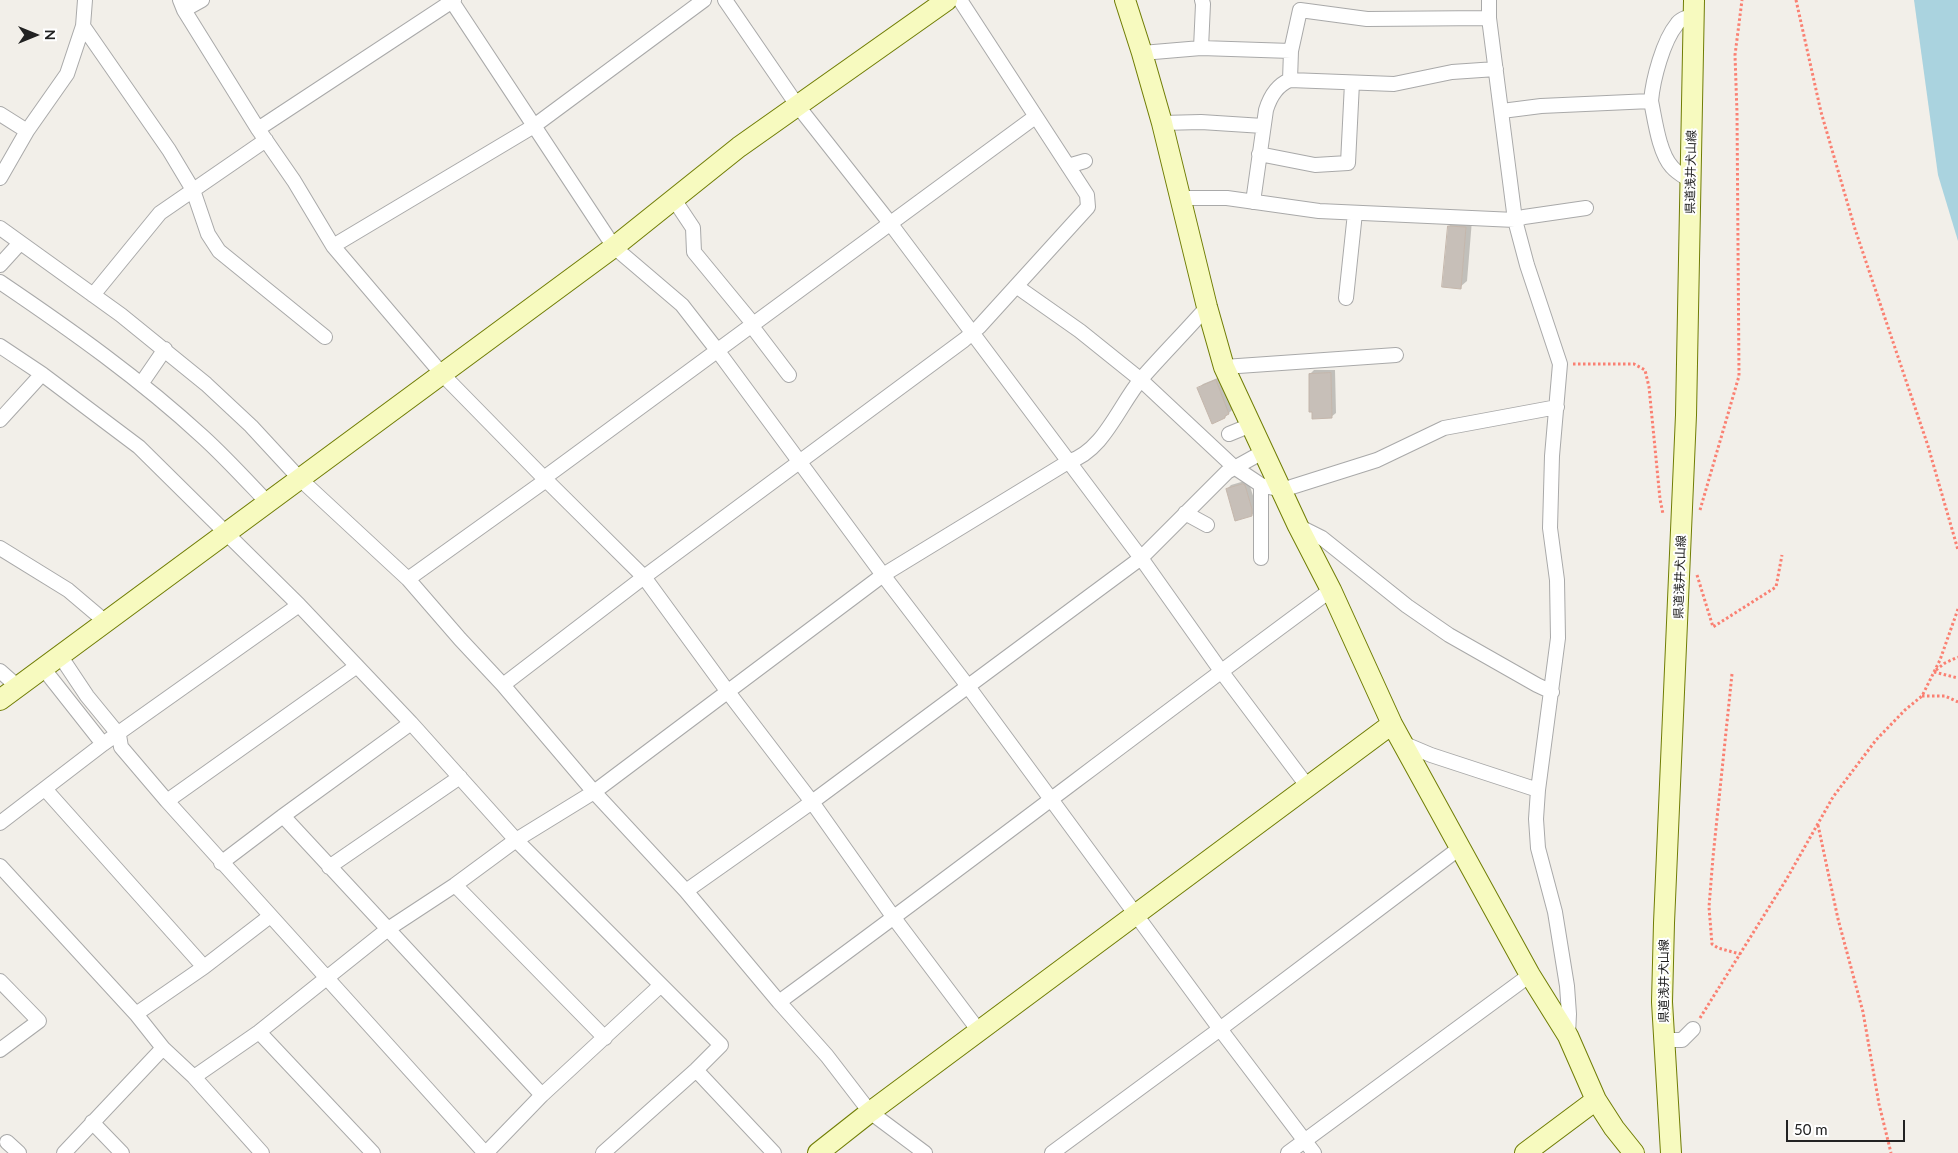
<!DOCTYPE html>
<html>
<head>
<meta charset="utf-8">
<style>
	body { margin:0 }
	#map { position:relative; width:1958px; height:1153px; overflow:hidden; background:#f2efe9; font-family:Lato,sans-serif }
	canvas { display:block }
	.north { position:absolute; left:10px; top:10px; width:50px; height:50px; -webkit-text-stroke:4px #fff; paint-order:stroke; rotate:90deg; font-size:14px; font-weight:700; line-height:20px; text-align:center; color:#222 }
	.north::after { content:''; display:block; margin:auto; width:18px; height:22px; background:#222; clip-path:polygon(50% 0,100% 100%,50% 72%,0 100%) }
	.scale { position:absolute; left:1786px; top:1120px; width:119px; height:22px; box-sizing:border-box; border:2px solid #222; border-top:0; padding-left:6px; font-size:15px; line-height:18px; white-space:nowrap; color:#222; -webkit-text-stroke:4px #fff; paint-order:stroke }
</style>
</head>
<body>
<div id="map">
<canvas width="1958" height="1153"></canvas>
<div class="north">N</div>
<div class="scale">50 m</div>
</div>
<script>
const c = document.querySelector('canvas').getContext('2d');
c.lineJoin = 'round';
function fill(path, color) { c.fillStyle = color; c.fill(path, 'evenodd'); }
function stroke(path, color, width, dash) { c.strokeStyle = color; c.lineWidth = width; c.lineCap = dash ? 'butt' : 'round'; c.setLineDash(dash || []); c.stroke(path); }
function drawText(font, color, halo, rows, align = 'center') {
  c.font = font + ' Lato,"Noto Sans JP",sans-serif'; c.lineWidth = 4; c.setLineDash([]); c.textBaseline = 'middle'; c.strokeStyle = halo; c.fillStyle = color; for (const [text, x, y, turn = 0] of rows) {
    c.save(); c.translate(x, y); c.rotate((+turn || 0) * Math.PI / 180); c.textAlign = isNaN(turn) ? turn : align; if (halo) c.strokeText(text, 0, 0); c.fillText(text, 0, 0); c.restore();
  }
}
const water = new Path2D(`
	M1914 0H1958V241L1938 175Z`);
const shadow = new Path2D(`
	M1455 220H1472L1467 281 1460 287 1449 226Z
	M1314 370H1335L1336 413 1331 417 1310 374Z
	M1220 377 1233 409 1225 417 1199 388 1203 384Z
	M1248 480 1256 505V510L1252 515 1227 489 1231 485Z`);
const building = new Path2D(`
	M1448 226 1466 227 1461 289 1442 287Z
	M1331 373 1332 418 1312 419V412H1309V374Z
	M1216 380 1229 414 1225 416V418L1212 424 1197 388Z
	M1243 484 1245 485 1252 509V516L1235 521 1226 489Z`);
const path = new Path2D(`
	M1796 0 1821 112 1855 229 1928 446 1958 550
	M1573 364H1634L1645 370 1649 387 1660 499 1663 514
	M1700 510 1739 376 1737 113 1735 55 1742 0
	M1697 575 1713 627 1776 587 1782 555
	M1936 670 1945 663 1958 657
	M1934 672 1958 678
	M1732 674 1713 857 1709 907 1712 944 1718 948 1740 954
	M1922 696H1945L1958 702
	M1818 825 1838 919 1863 1012 1879 1104 1891 1153
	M1700 1018 1786 880 1833 797 1876 740 1905 710 1922 696 1940 660 1958 609`);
const street = new Path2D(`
	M180 0 184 10 258 129 294 181 333 246 442 374 544 478 644 577 728 692 812 802 894 918 979 1031
	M451 0 614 247 682 305 717 350 883 575 967 685 1220 1029 1314 1153
	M725 0 797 105 890 223 1141 558 1221 671 1308 787
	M1489 0V18L1515 220 1527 265 1560 364 1552 456 1550 528 1557 580 1558 638 1538 790 1536 819 1538 848 1555 912 1567 986 1569 1014 1568 1035
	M184 10 202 0
	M83 26 169 150 193 190 208 234 219 251 325 337
	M1201 48 1203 4 1202 0
	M1142 53 1201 48 1291 51
	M1290 80 1291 51 1300 10 1367 19 1489 18
	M1651 101C1655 120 1659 153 1672 167 1677 173 1685 177 1691 181
	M1502 111 1541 106 1651 101C1653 79 1663 41 1677 24 1680 19 1688 17 1694 15
	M0 114 27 131
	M1162 123 1201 122 1263 126
	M258 129 454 0
	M1259 154 1315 165 1348 163 1352 83
	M1068 166 1085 161
	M0 178 27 131 67 74 83 26 85 0
	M673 198 693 228 694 252 750 320 751 325 789 375
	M1180 198H1227L1319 211 1515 220 1524 217 1586 208
	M1253 202 1266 110C1270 97 1277 85 1290 80L1394 84 1452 72 1496 69
	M0 228 121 315 206 384 251 426 300 479 408 579 460 639 503 685 594 792 686 891 779 1002 827 1056 870 1112 925 1153
	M333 246 534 126 704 0
	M0 265 20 243
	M0 282C71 330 140 379 203 437 225 457 246 480 267 502
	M1016 286 1080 331 1141 380 1234 467 1261 485 1282 490 1377 460 1444 428 1557 407
	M93 295 160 213 266 140
	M1346 298 1355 213
	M0 346 42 374 139 447 299 605 411 723 516 840 721 1045 696 1070 603 1153
	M1224 367 1396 355
	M141 384 165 349
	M0 420 42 374
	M1229 434 1251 425
	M1261 485V558
	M1185 513 1207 525
	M1298 526 1322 538 1407 606 1449 635 1537 685 1552 692
	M0 548 68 590 107 623
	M408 579 542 483 544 478 1035 117
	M61 657 87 696 119 735 121 747 167 801 485 1153
	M43 668 103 744
	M0 671 18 687
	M503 685 644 577 964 340 979 327 1088 207 1087 195 960 0
	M1405 744 1431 755 1538 790
	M45 789 204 967
	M167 801 357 666
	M283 816 542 1095
	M0 823 103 744 299 605
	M221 863 283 816 411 723
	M0 866 136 1014 163 1048 194 1077 262 1153
	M329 867 460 777
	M455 885 605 1038
	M686 891 812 802 1141 558 1227 472 1263 452
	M0 981 39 1021 0 1050
	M779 1002C964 867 1146 726 1331 590
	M136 1014 204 967 269 917
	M259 1032 373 1153
	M1664 1040H1682L1693 1029
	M696 1070 774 1153
	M194 1077 259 1032 388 929 455 885 516 840 594 792 883 575 1068 462C1104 451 1119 405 1142 378 1163 354 1186 331 1207 307
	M92 1122 122 1153
	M7 1142 19 1153
	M64 1153 163 1048
	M486 1153 542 1095 661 985
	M1052 1153 1220 1029 1461 847
	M1288 1153 1530 975`);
const secondary = new Path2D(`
	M1125 0 1142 53 1162 123 1207 307 1224 367 1298 526 1331 590 1392 724 1530 975 1568 1036 1596 1100 1614 1128 1634 1153
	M0 700 614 247 739 147 947 0
	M818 1153 870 1112 1392 724
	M1525 1153 1596 1100
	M1671 1153 1662 1002 1664 923 1686 415 1694 0`);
const streetNames = [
	["県道浅井犬山線",1691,172,-89],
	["県道浅井犬山線",1680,577,-88],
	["県道浅井犬山線",1664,981,-90]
];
fill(water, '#aad3df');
fill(shadow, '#0003');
fill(building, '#c7bfb8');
stroke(building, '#c4b6ab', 1);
stroke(street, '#a9a9a9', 16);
stroke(secondary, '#707d05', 22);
stroke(path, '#fa8072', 3, [2.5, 2.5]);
stroke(street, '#fff', 14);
stroke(secondary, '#f7fabf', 20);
drawText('12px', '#222', '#fff', streetNames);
</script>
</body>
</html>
